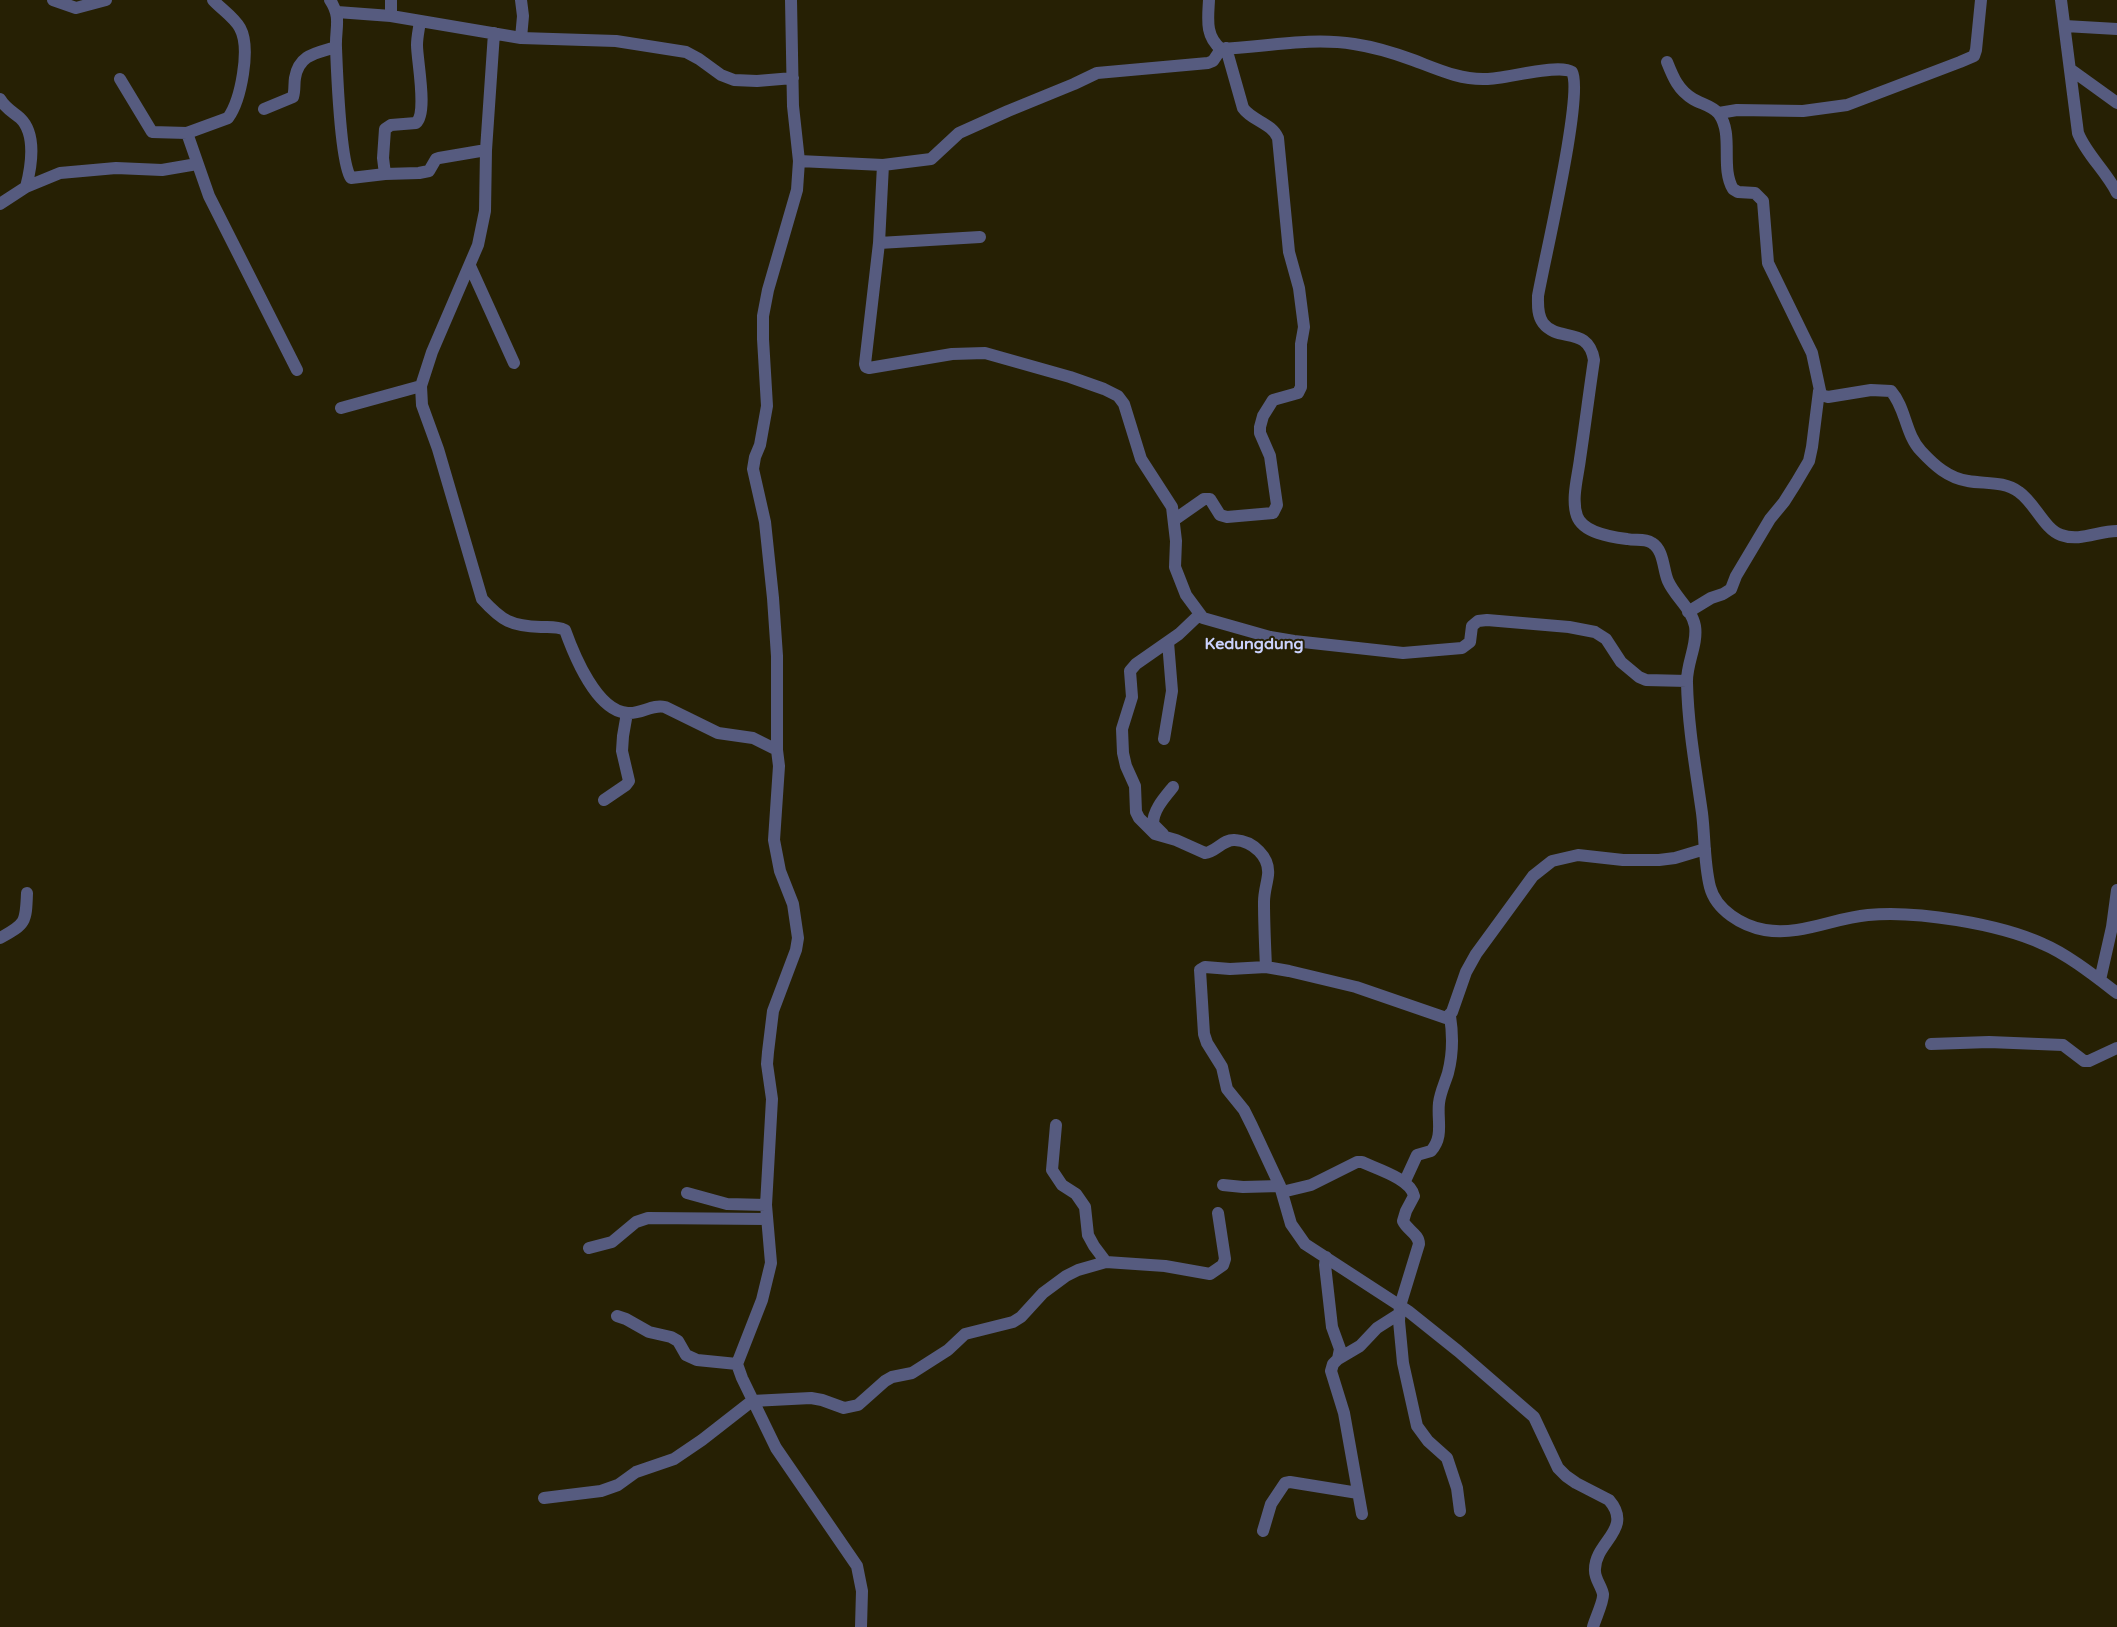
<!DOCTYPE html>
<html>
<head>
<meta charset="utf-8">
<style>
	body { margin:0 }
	canvas { display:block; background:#262004 }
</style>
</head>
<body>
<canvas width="2117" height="1627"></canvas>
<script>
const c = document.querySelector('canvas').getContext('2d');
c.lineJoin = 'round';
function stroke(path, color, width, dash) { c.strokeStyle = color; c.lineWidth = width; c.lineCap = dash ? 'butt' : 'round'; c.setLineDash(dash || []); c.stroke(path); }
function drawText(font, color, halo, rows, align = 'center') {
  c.font = font + ' "Varela Round",sans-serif'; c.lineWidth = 4; c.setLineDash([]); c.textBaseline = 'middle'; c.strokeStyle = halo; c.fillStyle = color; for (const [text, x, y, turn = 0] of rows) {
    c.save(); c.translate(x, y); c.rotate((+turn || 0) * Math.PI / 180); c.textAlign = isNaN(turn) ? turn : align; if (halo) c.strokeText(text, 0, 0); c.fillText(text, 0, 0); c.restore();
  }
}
const minor = new Path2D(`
	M53 0 76 8 106 0
	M330 0C342 18 335 28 336 48 337 71 340 163 351 178L385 174 383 158 385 129 391 125 416 123C428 113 417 61 417 45 417 37 419 29 420 21
	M391 0V16
	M1209 0C1208 19 1205 36 1221 49 1265 47 1310 37 1354 44 1374 47 1394 53 1413 60 1437 69 1460 80 1486 79 1505 79 1559 63 1572 72 1584 94 1544 261 1538 296 1538 304 1537 315 1543 323 1558 343 1588 325 1594 360 1589 393 1585 426 1580 459 1578 476 1571 499 1577 516 1583 533 1611 537 1627 539 1636 541 1644 538 1652 543 1664 550 1663 570 1668 581 1675 597 1692 609 1695 626 1698 645 1686 664 1687 683 1688 727 1696 770 1702 813 1705 837 1704 863 1710 887 1716 910 1742 926 1765 930 1801 936 1833 918 1868 915 1915 910 2000 924 2043 944 2067 954 2096 977 2117 993
	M2061 0 2078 133C2086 154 2106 171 2117 193
	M337 12 391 16 521 38 616 41 686 52 699 59 721 75 734 80 757 81 793 78
	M2065 26 2117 29
	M494 33 486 150 485 211 478 245 432 352 421 386 422 405 438 449 482 599C502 621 511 626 541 627 549 627 557 626 565 630 574 655 597 712 628 713 642 714 652 704 665 707L718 733 753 738 777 750 779 766 774 840 780 871 793 904 798 938 796 950 773 1011 768 1052 767 1064 772 1099 766 1205 771 1263 762 1300 737 1364 742 1378 776 1448 857 1566 862 1591 861 1627
	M521 38 523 16 521 0
	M1667 62C1673 77 1678 90 1693 99 1701 104 1713 106 1719 114 1734 135 1720 167 1733 189L1738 192 1755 193 1763 201 1768 263 1812 353 1821 395 1828 397 1871 390 1891 391C1906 408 1905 434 1921 451 1934 465 1948 478 1968 481 1985 484 2004 481 2019 492 2035 503 2044 529 2061 535 2080 542 2098 531 2117 531
	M2070 69 2117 103
	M120 79 152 132 187 133 228 118C241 100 251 48 240 28 234 17 221 9 213 0
	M0 99C5 108 13 112 20 118 37 134 31 168 26 187
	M264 109 293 97C295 91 294 84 295 78 299 54 317 53 336 47
	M1719 113 1737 110 1803 111 1847 105 1960 62 1974 56 1976 50 1981 0
	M187 133 209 196 297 370
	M799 161 883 165 931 159 959 133 1008 111 1074 84 1097 73 1208 63 1213 61 1221 49
	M883 165 879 243 865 364 866 367 869 368 952 354 985 353 1070 377 1104 389 1118 396 1124 404 1141 459 1172 507 1176 541 1175 567 1186 595 1203 618 1270 637 1294 641 1403 653 1462 648 1470 642 1472 626 1478 621 1487 620 1569 627 1595 632 1606 639 1621 662 1639 677 1646 680 1687 681
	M385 174 419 173 429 171 436 159 439 158 486 150
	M0 204 26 187 60 173 116 168 162 170 197 164
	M879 243 980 237
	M470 266 514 363
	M341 408 421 386
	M1174 520 1204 499H1210L1220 515 1227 517 1273 513 1277 505 1270 456 1260 433V427L1263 416 1273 400 1298 393 1301 387V344L1304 327 1299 288 1289 252 1278 138C1272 123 1252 121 1243 108L1226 48
	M1688 612 1711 598 1723 594 1731 589 1736 576 1770 519 1784 502 1796 483 1809 461 1812 447 1819 391
	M1199 615 1179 634 1136 664 1130 671 1132 697 1122 729 1123 753 1126 766 1135 786 1136 812 1139 818 1155 834 1176 840 1205 853C1216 852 1223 839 1235 840 1253 841 1270 857 1268 875 1267 884 1264 892 1264 902 1264 923 1265 945 1266 967
	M1164 739 1172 691 1168 642
	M777 750V656L773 598 765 522 753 469 755 457 760 445 767 406 763 339V316L768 290 797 190 799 161 793 106 791 0
	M604 800 626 785 629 781 622 751 623 736 627 713
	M1163 834 1153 824C1153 810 1164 798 1173 787
	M0 938C26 924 26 922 27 893
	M2100 980 2112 927 2117 890
	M1931 1044 1989 1042 2063 1045 2084 1061H2089L2117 1048
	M1056 1125 1052 1170 1062 1185 1076 1194 1085 1207 1088 1235 1094 1246 1106 1262
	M1405 1181 1417 1155 1431 1151C1444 1137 1437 1120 1439 1103 1440 1093 1445 1083 1448 1073 1453 1054 1453 1035 1450 1016
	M1223 1185 1243 1187 1280 1186
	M1282 1192 1311 1185 1357 1162H1362C1377 1169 1411 1179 1414 1196L1406 1211 1403 1221C1407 1230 1419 1234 1419 1244L1400 1306 1399 1321 1403 1363 1417 1426 1428 1441 1447 1458 1457 1488 1460 1511
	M687 1193 727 1204 766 1205
	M589 1248 612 1242 636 1222 648 1218 767 1219
	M1326 1257 1325 1265 1332 1327 1340 1349 1338 1359
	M617 1316 626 1319 649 1332 671 1337 678 1341 686 1355 697 1360 737 1364
	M544 1498 601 1491 618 1485 636 1472 674 1459 702 1440 752 1401 811 1398 822 1400 844 1408 858 1405 885 1381 892 1377 912 1373 948 1350 965 1334 1013 1322 1021 1317 1043 1293 1066 1276 1078 1270 1106 1262 1165 1266 1210 1274 1223 1265 1225 1259 1218 1213
	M1362 1514 1344 1413 1331 1371 1333 1364 1338 1359 1360 1346 1377 1328 1399 1314
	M1263 1531 1271 1504 1285 1483 1290 1482 1358 1493
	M1593 1627C1595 1619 1604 1601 1603 1594 1601 1585 1594 1578 1595 1569 1595 1542 1634 1529 1609 1500L1576 1483 1566 1476 1558 1468 1534 1417 1458 1351 1408 1311 1305 1244 1291 1224 1280 1186 1252 1126 1244 1110 1227 1089 1222 1067 1207 1043 1204 1034 1200 970 1205 967 1230 969 1266 967 1289 971 1356 987 1446 1018 1452 1012 1466 972 1476 954 1533 876 1552 861 1578 855 1623 860H1659L1675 858 1705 849`);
const quarterNames = [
	["Kedungdung",1254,645]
];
stroke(minor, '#565b7f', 12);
drawText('bold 16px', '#cbd2fd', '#262004', quarterNames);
</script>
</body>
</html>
